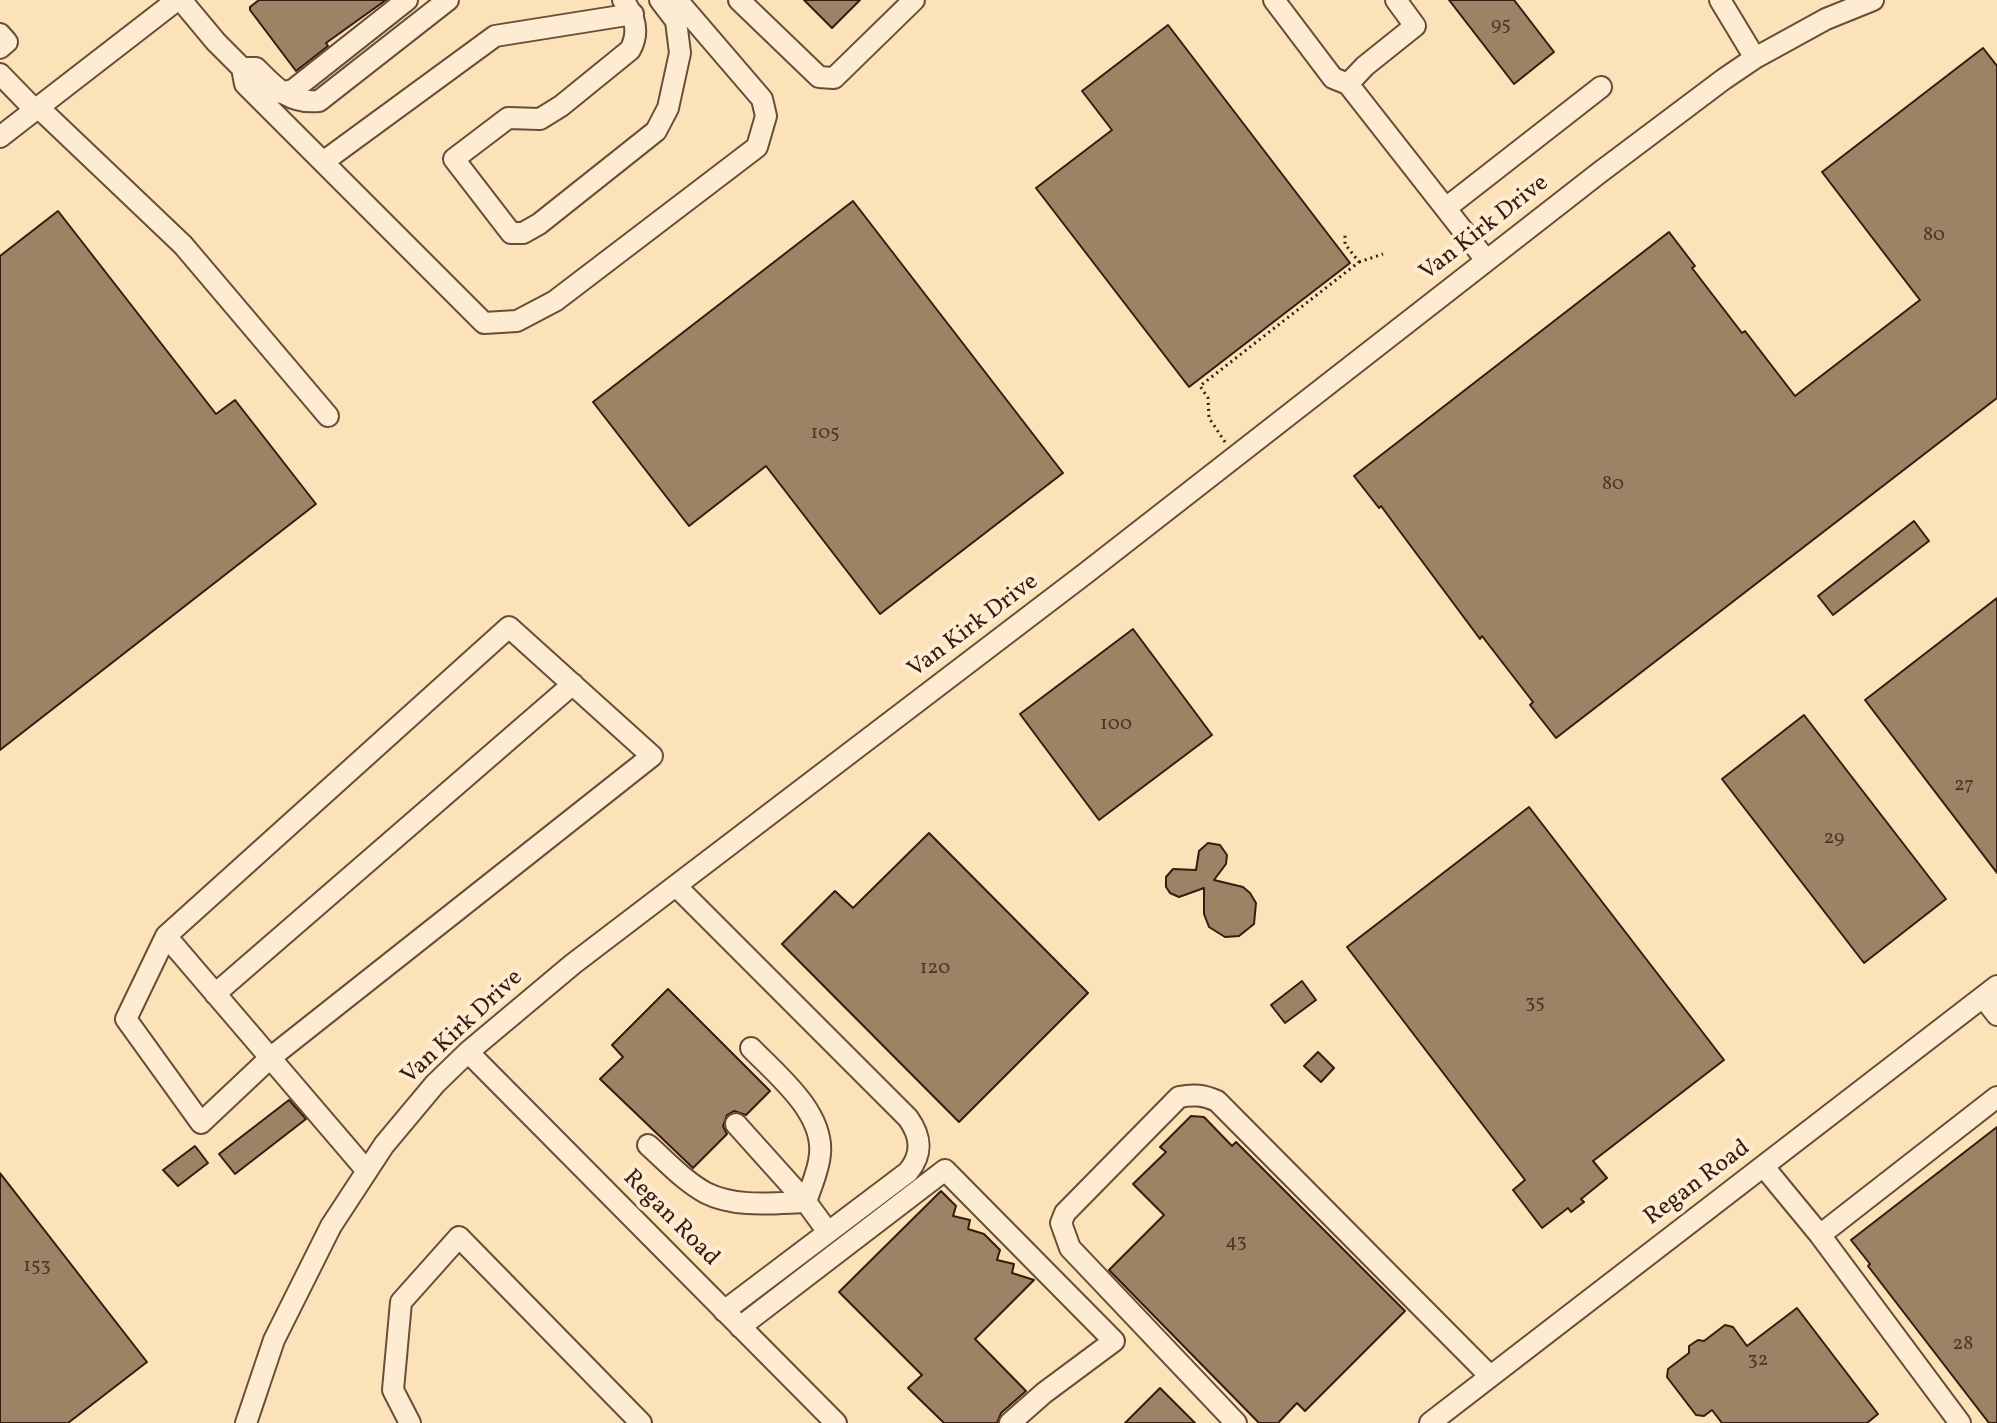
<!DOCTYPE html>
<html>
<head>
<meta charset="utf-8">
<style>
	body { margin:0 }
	canvas { display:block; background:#fce2b8 }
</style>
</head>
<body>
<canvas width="1997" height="1423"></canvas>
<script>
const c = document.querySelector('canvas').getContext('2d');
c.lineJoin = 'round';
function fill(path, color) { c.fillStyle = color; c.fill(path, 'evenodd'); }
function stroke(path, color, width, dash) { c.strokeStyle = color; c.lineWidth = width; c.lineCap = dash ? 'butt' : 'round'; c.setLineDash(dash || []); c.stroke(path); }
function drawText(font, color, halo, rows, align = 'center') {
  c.font = font + ' Vollkorn,serif'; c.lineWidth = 8; c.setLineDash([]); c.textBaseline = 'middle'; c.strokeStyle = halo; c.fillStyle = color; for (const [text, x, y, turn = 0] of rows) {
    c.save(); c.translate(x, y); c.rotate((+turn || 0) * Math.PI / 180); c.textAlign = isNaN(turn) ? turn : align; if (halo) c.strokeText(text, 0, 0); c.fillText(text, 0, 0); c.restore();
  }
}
const building = new Path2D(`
	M259 0H386L326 43 328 46 296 71 250 10V7Z
	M804 0H860L832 28Z
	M1449 0H1514L1554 52 1514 84Z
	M1168 25 1350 263 1189 387 1036 188 1112 130 1082 91Z
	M1983 48 1997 66V398L1556 738 1530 705 1533 702 1482 636 1480 639 1381 506 1379 508 1354 476 1669 232 1695 266 1692 268 1742 333 1745 331 1795 396 1920 300 1822 172Z
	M853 201 1063 473 880 614 766 466 689 526 593 402Z
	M58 211 216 414 235 400 316 504 0 750V256Z
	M1914 521 1929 541 1833 615 1818 596Z
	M1997 598V873L1865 700Z
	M1133 629 1212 735 1099 820 1020 714Z
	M1804 715 1946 899 1864 963 1722 779Z
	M1529 807 1724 1060 1593 1161 1607 1178 1581 1199 1584 1202 1571 1212 1568 1208 1542 1228 1513 1190 1525 1180 1347 947Z
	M929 833 1088 993 959 1122 782 944 835 891 853 908Z
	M1208 843 1220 845 1227 855 1226 864 1214 880 1243 887 1250 893 1256 903 1254 924 1239 936 1225 937 1209 927 1204 914V888L1179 897 1170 893 1166 887V877L1173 869 1196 870 1199 851Z
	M1302 981 1316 1000 1285 1023 1271 1005Z
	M668 989 770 1091 746 1115 734 1111 727 1115 723 1126 727 1134 693 1168 600 1079 623 1057 612 1045Z
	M1318 1052 1334 1068 1321 1082 1304 1066Z
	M289 1100 306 1119 235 1174 219 1154Z
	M1191 1116 1204 1117 1232 1146 1236 1142 1405 1311 1305 1411 1297 1403 1278 1423H1259L1109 1270 1164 1215 1133 1184 1166 1152 1160 1147Z
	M1997 1127V1423H1989L1868 1266 1870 1264 1851 1240Z
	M195 1146 208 1163 178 1186 163 1170Z
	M0 1173 147 1362 68 1423H0Z
	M941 1191 956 1206 953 1216 970 1220 968 1229 984 1234 1000 1250 997 1260 1014 1264 1012 1273 1034 1280 975 1339 1026 1391 1001 1413 997 1423H944L908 1388 922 1375 839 1292Z
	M1797 1308 1878 1414 1867 1423H1722L1712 1410 1704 1416 1696 1415 1667 1377 1668 1369 1689 1353V1346L1698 1340 1704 1341 1725 1325 1733 1327 1747 1346Z
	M1160 1388 1195 1423H1125Z`);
const path = new Path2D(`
	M1359 262 1383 254
	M1225 442 1209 418 1208 398 1200 386 1359 262 1345 244V235`);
const minor = new Path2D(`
	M181 0 216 42 242 68 245 84 484 323 517 321 555 301 757 147 766 116 762 99 677 0
	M623 0C635 16 640 32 630 50L561 106 540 119 508 118 454 159 511 233H523L539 224 656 131 668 108 680 53 676 21 660 0
	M739 0 819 77 834 78 914 0
	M1274 0 1333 78 1348 84 1486 260
	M1720 0 1755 58
	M0 34 7 42 0 48
	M242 68H256C276 88 289 104 319 101L448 0
	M0 74 35 110
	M1348 84 1365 66 1415 26 1396 0
	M281 93 293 90 407 0
	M38 107 183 245 328 416
	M0 137 177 0
	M323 162 495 36 633 14
	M1446 208 1601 87
	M509 627 652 756 270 1058 201 1123 126 1019 166 936Z
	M676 886 908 1118C921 1136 923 1154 908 1172L724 1311
	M166 936 367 1171
	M215 994 573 684
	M1983 997 1997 1015
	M468 1052 836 1423
	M736 1124 806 1202 828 1232
	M648 1145C666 1161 684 1181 706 1193 736 1208 774 1203 806 1202 811 1186 819 1170 820 1154 824 1112 777 1075 751 1048
	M1764 1167 1820 1235 1997 1097
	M1820 1235 1960 1423
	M740 1327 945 1170 1114 1341 1044 1393 1010 1423
	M246 1423 274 1340 331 1226 384 1145 435 1084 468 1052 573 964 1086 573 1599 173 1724 79 1755 58 1826 19 1873 0
	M410 1423 393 1390 401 1302 459 1237 641 1423
	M1236 1423 1070 1248 1061 1223 1065 1213 1179 1097C1194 1094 1204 1095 1217 1101L1490 1376
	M1430 1423 1997 986`);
const numberNames = [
	["95",1501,26],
	["80",1934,236],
	["105",825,434],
	["80",1613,485],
	["100",1116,725],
	["27",1964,786],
	["29",1834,839],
	["120",935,969],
	["35",1535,1004],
	["43",1236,1243],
	["153",37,1267],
	["28",1963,1345],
	["32",1758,1361]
];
const streetNames = [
	["Van Kirk Drive",1485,229,-38],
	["Van Kirk Drive",974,627,-37],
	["Van Kirk Drive",463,1028,-43],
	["Regan Road",1698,1184,-37],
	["Regan Road",670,1219,45]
];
fill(building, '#9d8266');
stroke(building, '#371b0e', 2);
stroke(minor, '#684d38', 24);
stroke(path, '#371b0e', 3, [2, 4]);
stroke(minor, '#fdecd1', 20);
drawText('20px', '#503524', null, numberNames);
drawText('24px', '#371b0e', '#fdecd1', streetNames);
</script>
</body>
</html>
